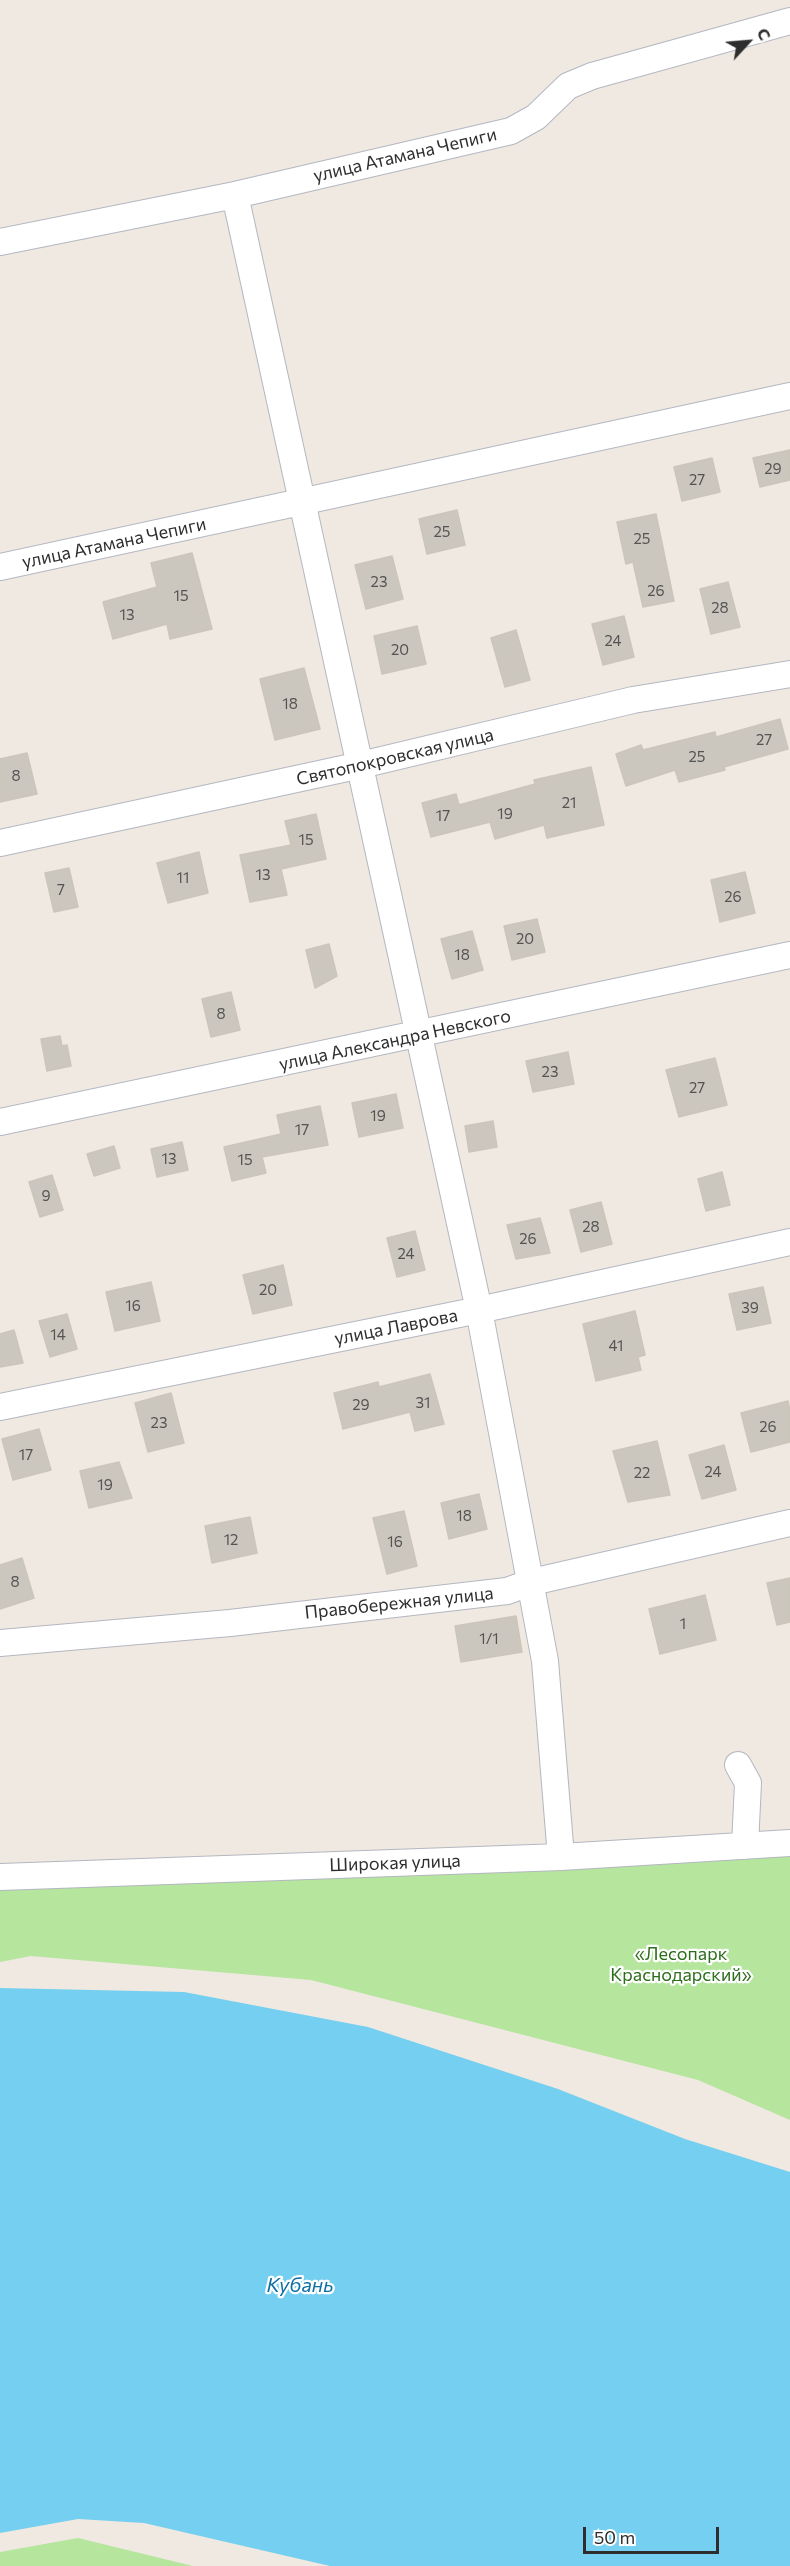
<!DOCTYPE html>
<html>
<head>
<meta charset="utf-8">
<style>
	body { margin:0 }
	#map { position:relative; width:790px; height:2566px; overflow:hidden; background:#efe9e1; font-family:Commissioner,sans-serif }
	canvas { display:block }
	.north { position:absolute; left:718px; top:12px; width:60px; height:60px; -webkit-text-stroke:4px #fff; paint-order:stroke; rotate:64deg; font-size:16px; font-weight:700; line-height:24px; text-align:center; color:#2e2e2e }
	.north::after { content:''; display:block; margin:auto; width:21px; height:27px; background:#2e2e2e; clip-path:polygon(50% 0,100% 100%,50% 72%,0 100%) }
	.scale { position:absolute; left:583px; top:2527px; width:136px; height:27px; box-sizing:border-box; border:3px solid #2e2e2e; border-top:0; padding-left:8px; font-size:18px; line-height:21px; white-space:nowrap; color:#2e2e2e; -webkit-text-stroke:4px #fff; paint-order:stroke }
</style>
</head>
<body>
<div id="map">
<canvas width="790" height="2566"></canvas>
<div class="north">С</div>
<div class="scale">50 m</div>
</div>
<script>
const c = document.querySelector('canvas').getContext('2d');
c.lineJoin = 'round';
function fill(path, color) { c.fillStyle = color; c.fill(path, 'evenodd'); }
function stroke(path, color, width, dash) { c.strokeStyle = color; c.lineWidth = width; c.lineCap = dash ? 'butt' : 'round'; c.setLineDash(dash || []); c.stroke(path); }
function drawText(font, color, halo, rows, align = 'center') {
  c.font = font + ' Commissioner,sans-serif'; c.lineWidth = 4.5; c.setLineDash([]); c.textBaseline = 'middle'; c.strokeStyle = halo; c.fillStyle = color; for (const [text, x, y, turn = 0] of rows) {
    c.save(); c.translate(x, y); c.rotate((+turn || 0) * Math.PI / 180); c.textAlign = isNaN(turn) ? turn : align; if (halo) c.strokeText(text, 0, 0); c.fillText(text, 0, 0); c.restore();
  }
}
const green = new Path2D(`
	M790 1853V2120L698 2080 311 1980 31 1956 0 1962V1874Z
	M78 2538 193 2566H0V2552Z`);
const water = new Path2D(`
	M0 1988 184 1992 368 2027 558 2089 685 2139 790 2172V2566H330L144 2523 78 2519 0 2533Z`);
const building = new Path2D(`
	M790 450V480L760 487 753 458Z
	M712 458 720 492 682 501 674 467Z
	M457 510 465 545 427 554 419 519Z
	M656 514 674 601 643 607 633 562 626 564 617 522Z
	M192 553 212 629 170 639 167 624 113 639 103 602 157 587 151 563Z
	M392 556 403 599 366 609 355 565Z
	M728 582 740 627 711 634 700 589Z
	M624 616 634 657 603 665 592 624Z
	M417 626 426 664 382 674 374 636Z
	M516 630 530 680 505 687 491 638Z
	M304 668 320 729 275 740 260 679Z
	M780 719 788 749 724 767 725 770 679 782 675 770 626 786 616 754 641 745 643 750 715 732 716 737Z
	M27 753 37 794 0 802V759Z
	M591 767 604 825 547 838 544 825 495 839 490 822 431 837 422 803 456 794 459 805 535 784 534 780Z
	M316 814 326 859 281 869 287 895 250 902 240 855 291 845 285 821Z
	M199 852 208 893 168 903 157 863Z
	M69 868 78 907 54 912 45 873Z
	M745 872 755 913 720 922 711 880Z
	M537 919 545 952 512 960 504 926Z
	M472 931 483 970 452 979 441 939Z
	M329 944 337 976 315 988 306 950Z
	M231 992 240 1030 211 1037 202 999Z
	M60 1036 62 1046 67 1045 71 1066 47 1071 41 1039Z
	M568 1052 574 1084 533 1092 526 1061Z
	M715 1058 727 1105 679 1117 666 1070Z
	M396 1094 403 1128 359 1137 352 1103Z
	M320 1106 328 1145 262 1157 266 1173 232 1181 224 1147 281 1134 277 1115Z
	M493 1121 497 1147 469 1152 465 1126Z
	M182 1142 188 1170 157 1177 151 1149Z
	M114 1146 120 1168 94 1176 87 1154Z
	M722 1172 730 1205 706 1211 698 1179Z
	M52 1175 63 1210 40 1217 29 1182Z
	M601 1202 612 1244 581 1252 570 1210Z
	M540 1218 550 1253 516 1259 507 1225Z
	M415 1231 425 1270 397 1277 387 1238Z
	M283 1265 292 1305 253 1314 243 1275Z
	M151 1282 160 1321 115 1331 106 1292Z
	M763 1287 771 1323 737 1330 729 1294Z
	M635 1311 645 1355 638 1357 641 1370 596 1381 583 1324Z
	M67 1314 77 1349 50 1357 39 1321Z
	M14 1330 23 1363 0 1367V1334Z
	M430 1374 444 1424 415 1431 410 1412 343 1429 334 1393 378 1382 379 1387Z
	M171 1393 184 1443 148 1452 135 1403Z
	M788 1401 790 1411V1442L751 1452 741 1413Z
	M39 1429 51 1470 13 1480 2 1439Z
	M657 1441 670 1495 628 1502 613 1451Z
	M724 1445 736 1490 702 1499 689 1455Z
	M119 1462 132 1498 89 1508 80 1471Z
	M479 1494 487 1529 449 1539 441 1503Z
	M404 1511 417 1566 387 1574 373 1518Z
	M250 1517 257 1553 212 1563 205 1526Z
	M22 1558 34 1598 0 1609V1565Z
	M790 1578V1622L777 1625 767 1583Z
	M705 1595 716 1640 660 1654 649 1609Z
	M516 1616 522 1652 461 1662 455 1626Z`);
const minor = new Path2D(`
	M235 195 479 1310 545 1661 561 1857
	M0 242 235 195 511 131 536 117 568 86 592 76 790 21
	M0 567 790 396
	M0 843 361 765 633 700 790 674
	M0 1122 790 955
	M0 1407 479 1310 790 1242
	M0 1643 230 1623 507 1591 532 1582 790 1523
	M738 1765 748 1783 745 1846
	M0 1877 561 1857 790 1843`);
const numberNames = [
	["29",773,469],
	["27",697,480],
	["25",442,532],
	["25",642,539],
	["23",379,582],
	["26",656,591],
	["15",181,596],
	["28",720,608],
	["13",127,615],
	["24",613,641],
	["20",400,650],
	["18",290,704],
	["27",764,740],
	["25",697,757],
	["8",16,776],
	["21",569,803],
	["19",505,814],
	["17",443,816],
	["15",306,840],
	["13",263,875],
	["11",183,878],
	["7",61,890],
	["26",733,897],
	["20",525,939],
	["18",462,955],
	["8",221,1014],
	["23",550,1072],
	["27",697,1088],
	["19",378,1116],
	["17",302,1130],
	["13",169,1159],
	["15",245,1160],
	["9",46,1196],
	["28",591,1227],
	["26",528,1239],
	["24",406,1254],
	["20",268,1290],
	["16",133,1306],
	["39",750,1308],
	["14",58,1335],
	["41",616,1346],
	["31",423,1403],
	["29",361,1405],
	["23",159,1423],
	["26",768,1427],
	["17",26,1455],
	["24",713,1472],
	["22",642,1473],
	["19",105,1485],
	["18",464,1516],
	["12",231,1540],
	["16",395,1542],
	["8",15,1582],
	["1",683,1624],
	["1/1",489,1639]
];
const streetNames = [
	["улица Атамана Чепиги",405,155,-13],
	["улица Атамана Чепиги",114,543,-12],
	["Святопокровская улица",395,757,-13],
	["улица Александра Невского",395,1040,-12],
	["улица Лаврова",396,1327,-11],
	["Правобережная улица",399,1603,-6],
	["Широкая улица",395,1863,-2]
];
const parkNames = [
	["«Лесопарк",681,1954],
	["Краснодарский»",681,1975]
];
const waterNames = [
	["Кубань",300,2285]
];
fill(green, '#b6e59e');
fill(water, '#75cff0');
fill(building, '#cbc7bf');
stroke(building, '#cbc5ba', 1.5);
stroke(minor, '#b4b7c1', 28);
stroke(minor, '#fff', 26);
drawText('15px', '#555452', null, numberNames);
drawText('18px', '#2e2e2e', '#fff', streetNames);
drawText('18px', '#2c6e1b', '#fff', parkNames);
drawText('italic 20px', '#0d6fa3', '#fff', waterNames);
</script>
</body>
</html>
